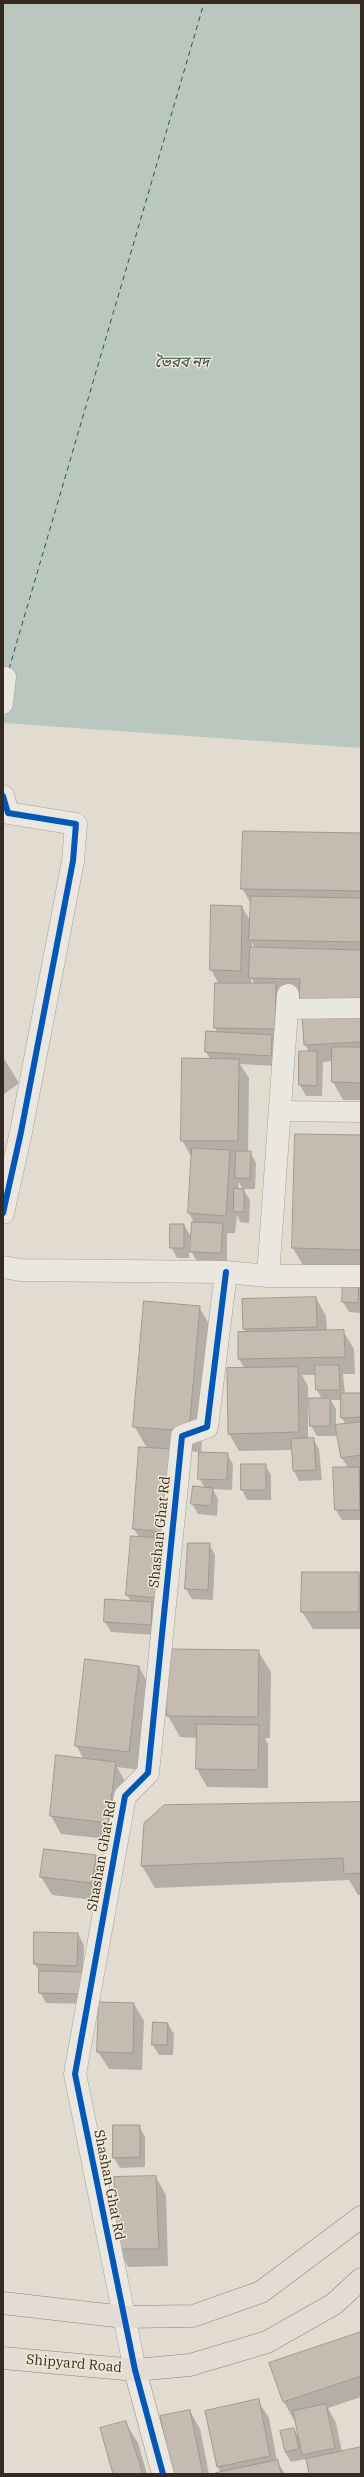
<!DOCTYPE html>
<html>
<head>
<meta charset="utf-8">
<style>
	body { margin:0 }
	#map { position:relative; width:364px; height:2477px; overflow:hidden; background:#e1dbd0; font-family:"IBM Plex Serif",serif }
	canvas { display:block }
	.frame { position:absolute; inset:0; border:4px solid #352a21; pointer-events:none }
</style>
</head>
<body>
<div id="map">
<canvas width="364" height="2477"></canvas>
<div class="frame"></div>
</div>
<script>
const c = document.querySelector('canvas').getContext('2d');
c.lineJoin = 'round';
function fill(path, color) { c.fillStyle = color; c.fill(path, 'evenodd'); }
function stroke(path, color, width, dash) { c.strokeStyle = color; c.lineWidth = width; c.lineCap = dash ? 'butt' : 'round'; c.setLineDash(dash || []); c.stroke(path); }
function drawText(font, color, halo, rows, align = 'center') {
  c.font = font + ' "IBM Plex Serif","Noto Sans Bengali",serif'; c.lineWidth = 3; c.setLineDash([]); c.textBaseline = 'middle'; c.strokeStyle = halo; c.fillStyle = color; for (const [text, x, y, turn = 0] of rows) {
    c.save(); c.translate(x, y); c.rotate((+turn || 0) * Math.PI / 180); c.textAlign = isNaN(turn) ? turn : align; if (halo) c.strokeText(text, 0, 0); c.fillText(text, 0, 0); c.restore();
  }
}
const water = new Path2D(`
	M3 3H361V748L3 723Z`);
const shadow = new Path2D(`
	M361 834V1100H343L333 1082V1061L323 1062 322 1096H306L300 1085V1052H309L305 1044 300 996H281L276 1066 240 1064 249 1078 248 1152H250L256 1163 255 1189H243L250 1200 249 1223 240 1222 237 1215 235 1233H227V1263L197 1262 191 1251 194 1223 189 1213 192 1158 182 1140 210 1059 206 1052 218 1033 215 1028 216 984H219L211 970 242 907 251 922V904L242 888ZM252 942 255 948H252ZM251 978 255 984H251ZM234 1159H237V1164ZM239 1182 243 1190H238Z
	M3 1057 19 1083 3 1095Z
	M361 1136V1271L305 1269 293 1248Z
	M184 1225 190 1235 189 1258H177L171 1247Z
	M358 1284 361 1289V1313L349 1312 343 1302Z
	M316 1298 326 1316 327 1331H343L354 1349 355 1374H343L345 1394H361V1520H342L336 1510 348 1468 342 1458 337 1431 336 1436H317L311 1426 322 1399 317 1390 316 1375H302L308 1386V1439H313L319 1449 322 1480 299 1481 294 1471 292 1450 239 1451 229 1434 245 1369 239 1359 246 1333 244 1328ZM331 1400H342V1418L346 1425 336 1426V1409Z
	M199 1307 212 1329 201 1453 227 1454 233 1464 232 1490 213 1489 218 1499 217 1516 198 1514 192 1504 205 1488 199 1478 200 1452 170 1450 156 1635 111 1632 105 1622 131 1602 127 1595 139 1537 134 1529 147 1448 134 1426Z
	M265 1465 271 1475V1500H247L242 1490Z
	M209 1544 215 1555 213 1600 192 1599 186 1589Z
	M359 1573 361 1576V1629H313L302 1612Z
	M258 1651 271 1672 270 1738H265L268 1744V1788L207 1787 197 1769V1738L180 1737 168 1716Z
	M139 1667 149 1685 139 1770 117 1767 125 1781 118 1840 61 1834 51 1816 84 1760 76 1745Z
	M361 1803V1895H358L349 1880 155 1888 142 1866 145 1824Z
	M95 1856 106 1874 102 1901 52 1895 41 1877Z
	M35 1933 78 1934 84 1945 83 1973 88 2004 46 2003 40 1992V1973L35 1964Z
	M134 2004 144 2021 142 2070 109 2069 98 2052Z
	M168 2024 174 2034 173 2055H159L153 2045Z
	M139 2126 145 2137V2167L120 2168 114 2158Z
	M156 2177 166 2195 168 2266 128 2267 118 2249Z
	M361 2333V2397L328 2408 336 2423 342 2452 361 2448V2474H310L306 2459 291 2462 285 2452 281 2431 294 2429 300 2439 296 2419 294 2420 284 2402 270 2364Z
	M258 2401 269 2418 277 2461 285 2474H218L221 2473 218 2467Z
	M190 2411 200 2429 209 2474H173Z
	M125 2422 138 2443 147 2474H114Z`);
const ferry = new Path2D(`
	M9 669 204 3`);
const building = new Path2D(`
	M243 831 361 833V891L241 889Z
	M251 896 361 898V942L249 940Z
	M211 905 242 906 241 971 210 970Z
	M250 947 361 950V1002L299 1001 300 979 249 978Z
	M215 983H276L275 1029 214 1028Z
	M361 1012V1042L304 1045 302 1015Z
	M206 1031 272 1035 271 1056 205 1052Z
	M332 1047H361V1083L332 1082Z
	M299 1051H317V1086L299 1085Z
	M182 1058 239 1059 238 1141H181Z
	M295 1134 361 1135V1250L292 1248Z
	M192 1148 230 1150 226 1216 188 1213Z
	M236 1151H251L250 1179 235 1178Z
	M234 1188 244 1189V1212H234Z
	M192 1222 223 1223 221 1253 190 1252Z
	M170 1224H184V1248H170Z
	M343 1282 359 1283 358 1303 342 1302Z
	M316 1297 317 1327 243 1329 242 1299Z
	M144 1301 200 1306 189 1431 133 1427Z
	M344 1330 345 1357 238 1359V1332Z
	M315 1365H339L340 1390H316Z
	M298 1367 299 1432 228 1434 227 1368Z
	M341 1393H361V1417L341 1418Z
	M309 1398H330V1426H310Z
	M361 1422V1455L341 1458 335 1425Z
	M314 1438 316 1470 293 1471 291 1439Z
	M139 1447 171 1449 164 1532 133 1529Z
	M199 1452 228 1453 227 1480 198 1479Z
	M241 1464H266V1490H241Z
	M333 1467H359L360 1510H335Z
	M193 1486 213 1488 211 1506 191 1504Z
	M131 1536 162 1538 157 1598 126 1595Z
	M188 1543H210L208 1590 185 1589Z
	M302 1572H359V1612H301Z
	M105 1599 152 1602 151 1625 104 1622Z
	M168 1649 259 1650 258 1717 167 1716Z
	M85 1659 139 1666 129 1752 75 1746Z
	M197 1724 259 1725 258 1770 196 1769Z
	M56 1755 116 1762 108 1823 50 1816Z
	M361 1802V1873L344 1874 343 1858 141 1866 144 1823 164 1805Z
	M44 1849 96 1855 92 1883 40 1877Z
	M34 1932 78 1933 77 1966 34 1964Z
	M39 1971 83 1972 82 1994 39 1993Z
	M99 2002 134 2003 133 2053 97 2052Z
	M153 2022 168 2023 167 2045H152Z
	M113 2125H140V2157L113 2158Z
	M156 2176 159 2249H117L114 2177Z
	M361 2332V2376L283 2402 269 2363Z
	M259 2399 270 2456 217 2467 205 2411Z
	M326 2404 335 2448 302 2455 293 2411Z
	M190 2410 203 2474H172L160 2416Z
	M126 2421 143 2474H113L100 2428Z
	M294 2428 299 2449 285 2452 280 2431Z
	M361 2447V2474H309L306 2459Z
	M278 2460 281 2474H217L216 2473Z`);
const lane = new Path2D(`
	M3 704 6 677
	M287 1009 361 1008
	M279 1111 361 1112`);
const street = new Path2D(`
	M3 796 8 813 76 824 73 861 21 1132 3 1213
	M3 1267 20 1270 226 1272 268 1276H361
	M268 1276 288 995
	M135 2370 75 2074 125 1796 148 1773 182 1436 207 1427 226 1272`);
const secondary = new Path2D(`
	M135 2370 163 2474`);
const primary = new Path2D(`
	M3 2303 124 2317 193 2316 261 2292 361 2217
	M3 2358 135 2370 190 2365 267 2342 334 2304 361 2279`);
const cycleway = new Path2D(`
	M3 796 8 813 76 824 73 861 21 1132 3 1213
	M163 2474 135 2370 75 2074 125 1796 148 1773 182 1436 207 1427 226 1272`);
const streetNames = [
	["Shashan Ghat Rd",160,1532,-84],
	["Shashan Ghat Rd",102,1856,-80],
	["Shashan Ghat Rd",109,2185,79],
	["Shipyard Road",74,2364,5]
];
const waterNames = [
	["ভৈরব নদ",182,363]
];
fill(water, '#b9c7be');
fill(shadow, '#0003');
stroke(ferry, '#325350', 1, [5, 4]);
fill(building, '#c5bbb1');
stroke(building, '#a1988f', 1);
stroke(lane, '#a7a198', 21);
stroke(street, '#a7a198', 23);
stroke(secondary, '#979088', 23);
stroke(primary, '#8c867f', 23);
stroke(lane, '#eae7e0', 20);
stroke(street, '#eae7e0', 22);
stroke(secondary, '#eae7e0', 22);
stroke(primary, '#e2dcd2', 22);
stroke(cycleway, '#0057b8', 6);
drawText('14px', '#352a21', '#f1e9d6', streetNames);
drawText('italic 15px', '#325350', '#f1e9d6', waterNames);
</script>
</body>
</html>
